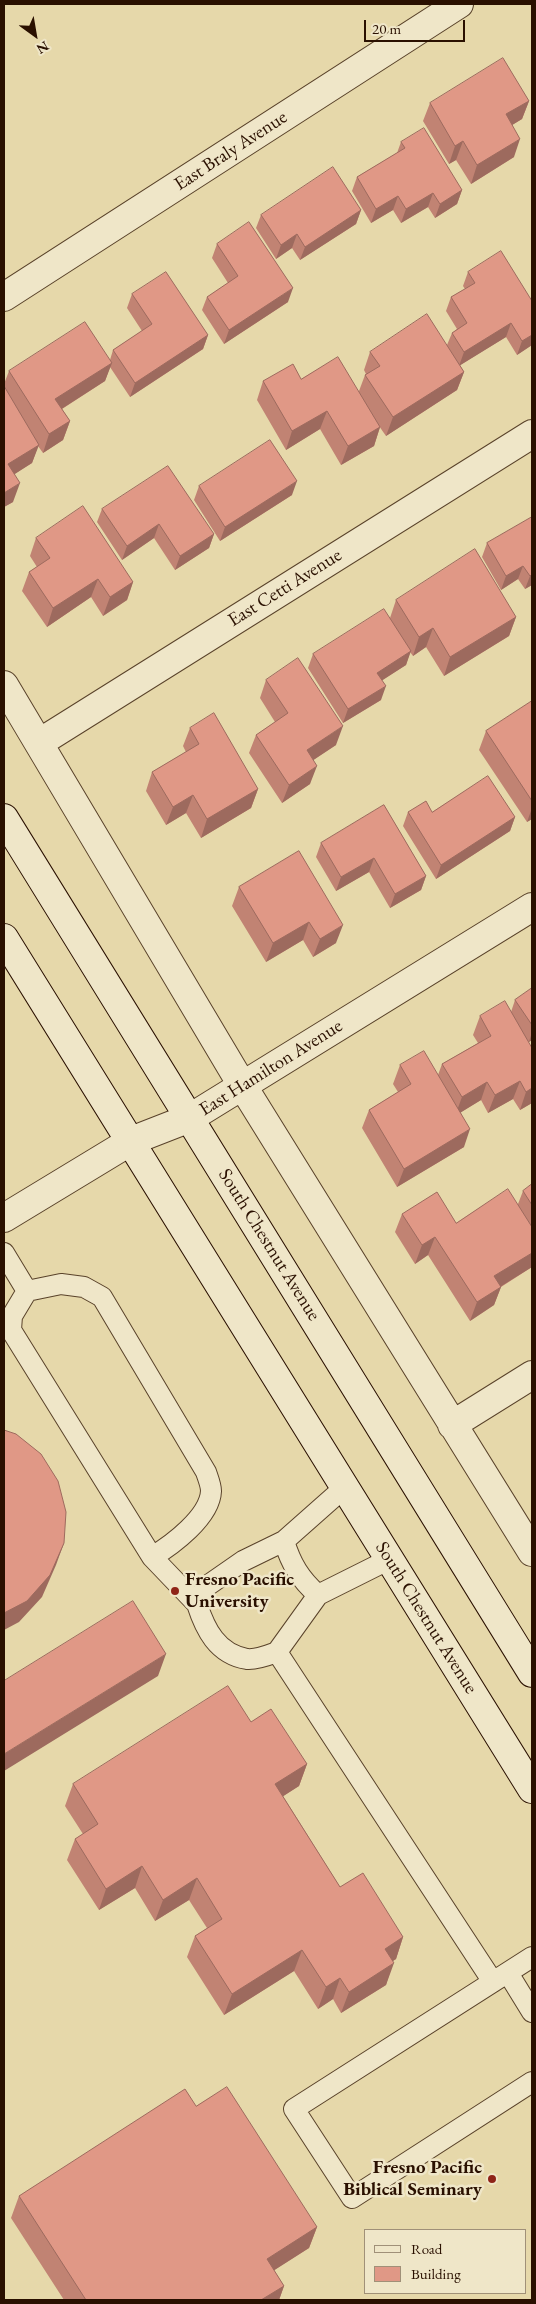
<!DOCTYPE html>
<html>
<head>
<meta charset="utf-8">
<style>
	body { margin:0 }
	#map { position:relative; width:536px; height:2304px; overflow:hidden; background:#e6d8aa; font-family:"EB Garamond",serif }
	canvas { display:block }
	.frame { position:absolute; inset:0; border:5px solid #2a1000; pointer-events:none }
	.legend { position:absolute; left:364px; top:2229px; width:162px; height:65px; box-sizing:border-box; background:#efe6c8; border:1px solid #a09078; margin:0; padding:6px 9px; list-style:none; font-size:15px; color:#2a1000 }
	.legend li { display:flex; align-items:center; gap:10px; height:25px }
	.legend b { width:25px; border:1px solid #a09078 }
	.north { position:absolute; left:10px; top:10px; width:50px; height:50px; -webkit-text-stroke:4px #efe6c8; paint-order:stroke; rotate:148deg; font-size:14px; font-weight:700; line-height:20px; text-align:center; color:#2a1000 }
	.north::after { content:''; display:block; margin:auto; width:18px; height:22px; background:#2a1000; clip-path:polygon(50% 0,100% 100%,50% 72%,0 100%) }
	.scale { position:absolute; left:364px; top:20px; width:101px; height:22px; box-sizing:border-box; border:2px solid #2a1000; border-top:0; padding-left:6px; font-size:15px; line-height:18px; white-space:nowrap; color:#2a1000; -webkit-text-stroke:4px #efe6c8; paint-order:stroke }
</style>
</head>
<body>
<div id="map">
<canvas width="536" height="2304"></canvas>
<div class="frame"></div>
<ul class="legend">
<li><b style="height:6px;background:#efe6c8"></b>Road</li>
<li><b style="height:14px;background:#e09886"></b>Building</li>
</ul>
<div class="north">N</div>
<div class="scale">20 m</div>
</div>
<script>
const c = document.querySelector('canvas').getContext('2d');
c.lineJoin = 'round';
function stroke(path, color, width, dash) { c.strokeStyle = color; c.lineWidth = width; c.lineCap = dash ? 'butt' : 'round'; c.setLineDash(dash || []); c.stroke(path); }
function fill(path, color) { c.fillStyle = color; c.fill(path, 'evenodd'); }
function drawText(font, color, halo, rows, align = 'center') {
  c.font = font + ' "EB Garamond",serif'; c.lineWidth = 5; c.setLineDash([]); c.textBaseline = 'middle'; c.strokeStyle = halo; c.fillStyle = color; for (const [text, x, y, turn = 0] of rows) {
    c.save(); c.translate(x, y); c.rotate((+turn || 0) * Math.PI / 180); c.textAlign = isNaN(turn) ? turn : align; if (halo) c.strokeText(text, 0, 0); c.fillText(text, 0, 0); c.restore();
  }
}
const lane = new Path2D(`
	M4 1253 27 1291
	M61 1284 84 1287 102 1297 206 1472C208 1478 211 1485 211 1491 210 1517 172 1545 152 1557L11 1330 12 1316 27 1291Z
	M345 1487 284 1541C291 1564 300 1579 318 1595L390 1559
	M284 1541 243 1561 207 1586 197 1604C205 1629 217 1654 247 1659 255 1660 269 1655 277 1652L318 1595
	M152 1557 197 1604
	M277 1652 493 1982
	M532 1957 294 2109 352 2198 532 2082
	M508 1973 532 2012`);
const street = new Path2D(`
	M4 297 459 4
	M4 685 242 1085 532 1552
	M39 743 532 434
	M4 1218 131 1141 190 1118 532 907
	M452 1425 532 1375`);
const secondary = new Path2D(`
	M4 818 532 1673
	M4 938 532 1789`);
const wall = new Path2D(`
	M529 101 522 119 512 125 514 157 471 184 456 160 449 164 423 121 430 103Z
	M401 142 462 190 457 204 435 218 428 207 401 223 393 210 371 223 352 191 357 177 397 153Z
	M361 210 356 224 300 260 292 248 276 259 256 228 261 215Z
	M217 244 288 302 224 344 202 310 207 297 228 283 212 258Z
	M468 272 532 301V345L517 355 506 337 460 365 464 372 457 390 386 436 379 426 380 427 374 446 341 465 320 429 286 450 257 400 263 381 301 379 359 391 365 375 366 374 364 370 370 352 447 345 452 333 457 329 446 311 451 297 465 289 463 286Z
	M132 294 208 335 203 349 130 397 110 367 105 381 62 409 70 421 63 440 43 453 38 446 32 463 14 474 13 502 4 507V384L9 371 110 360 113 350 142 331 127 308Z
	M199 486 292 495 220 541 194 500Z
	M102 509 214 534 209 548 175 570 154 538 122 560 97 522Z
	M532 517V585L525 589 518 579 501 590 482 557 487 543Z
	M36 538 133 582 127 600 103 616 91 597 47 627 22 591 29 572 37 567 30 556Z
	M396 600 516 617 509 636 444 676 426 647 413 656 410 652 406 665 382 680 381 700 343 723 308 668 313 654 390 618Z
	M266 680 336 745 313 760 310 784 282 803 249 753 256 735 275 722 260 698Z
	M532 701V819L527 822 479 750 486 731Z
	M190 728 258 789 251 808 201 838 186 813 166 825 146 791 152 772 186 752 183 746Z
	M384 805 426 876 421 890 390 908 369 872 336 891 316 857 321 843Z
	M408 812H432L515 817 510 831 436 879 403 826Z
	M299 851 336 943 313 957 303 940 266 962 232 906 239 887Z
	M532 988V1040L529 1042 532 1103 520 1110 513 1099 488 1113 481 1100 461 1112 464 1147 397 1187 362 1128 369 1110 398 1092 393 1084 400 1065 438 1075 442 1064 478 1043 473 1035 480 1016 511 1012 515 1000Z
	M532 1184V1267L501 1287 494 1305 470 1321 428 1255 415 1264 395 1232 402 1214 456 1223 518 1204 523 1191Z
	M251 1722 307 1764 299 1786 283 1796 340 1887 403 1937 396 1959 393 1961 386 1985 341 2013 333 1999 318 2009 294 1971 224 2015 187 1957 195 1936 207 1928 189 1900 155 1921 135 1888 99 1910 67 1860 75 1839 83 1834 65 1806 73 1784Z
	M196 2106 317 2227 309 2248 274 2270 284 2286 279 2300H64L11 2218 19 2196Z`);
const shadedWall = new Path2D(`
	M529 101 522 119 499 133 506 114Z
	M520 139 514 157 471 184 477 165Z
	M463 141 456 160 449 164 455 146Z
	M462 190 457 204 435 218 440 204Z
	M433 193 428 207 401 223 406 209Z
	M398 196 393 210 371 223 376 209Z
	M361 210 356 224 300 260 305 247Z
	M297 234 292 248 276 259 281 245Z
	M293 288 288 302 224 344 229 330Z
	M511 323 506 337 459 366 464 352Z
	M208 335 203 349 130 397 135 383Z
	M532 335V345L517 355 522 341Z
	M112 363 105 381 49 417 55 399Z
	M464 372 457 390 386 436 393 417Z
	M327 411 320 429 286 450 292 431Z
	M70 421 63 440 43 453 49 434Z
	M380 427 374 446 341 465 348 446Z
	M39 445 32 463 4 481 8 464Z
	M297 481 292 495 220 541 225 527Z
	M20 483 13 502 4 507V493Z
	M159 524 154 538 122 560 127 546Z
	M214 534 209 548 175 570 180 556Z
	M523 566 518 579 501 590 506 576Z
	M532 574V585L525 589 530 576Z
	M98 579 91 597 47 627 53 608Z
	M133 582 127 600 103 616 110 597Z
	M516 617 509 636 444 676 450 657Z
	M433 628 426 647 413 656 419 637Z
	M411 651 406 665 372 687 377 673Z
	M386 686 381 700 343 723 348 709Z
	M343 726 336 745 300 769 307 750Z
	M317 766 310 784 282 803 289 785Z
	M258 789 251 808 201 838 207 819Z
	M193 795 186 813 166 825 173 807Z
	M532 808V819L527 822Z
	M515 817 510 831 436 879 441 865Z
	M374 858 369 872 336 891 341 877Z
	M426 876 421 890 390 908 395 894Z
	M309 922 303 940 266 962 273 943Z
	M343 925 336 943 313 957 320 939Z
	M532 1032V1040L529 1042Z
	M520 1081 513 1099 488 1113 495 1095Z
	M487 1082 481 1100 455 1116 462 1097Z
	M532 1088V1103L520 1110 526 1092Z
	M470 1129 464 1147 397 1187 404 1169Z
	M435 1237 428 1255 415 1264 422 1245Z
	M532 1253V1267L487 1295 494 1276Z
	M501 1287 494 1305 470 1321 477 1302Z
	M64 1543 56 1565 42 1597 19 1622 4 1630V1613Z
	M166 1654 158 1676 4 1771V1754Z
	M307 1764 299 1786 268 1806 275 1784Z
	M142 1866 135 1888 99 1910 106 1889Z
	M197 1878 189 1900 155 1921 163 1900Z
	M403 1937 396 1959 377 1971 385 1949Z
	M302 1950 294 1971 224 2015 232 1994Z
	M394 1963 386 1985 341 2013 349 1992Z
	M340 1978 333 1999 318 2009 326 1987Z
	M317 2227 309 2248 259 2280 267 2259Z
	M284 2286 279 2300H261Z`);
const building = new Path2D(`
	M503 58 529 101 506 114 520 139 477 165 463 141 455 146 430 103Z
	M424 128 462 190 440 204 433 193 406 209 398 196 376 209 357 177 405 148 401 142Z
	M333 167 361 210 305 247 297 234 281 245 261 215Z
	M249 222 293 288 229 330 207 297 238 276 217 244Z
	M501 251 532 301V335L522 341 511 323 464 352 452 333 467 323 451 297 475 283 468 272Z
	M166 272 208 335 135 383 113 350 152 324 132 294Z
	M427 314 464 372 393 417 365 375 380 366 370 352Z
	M85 322 112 363 55 399 70 421 49 434 9 371Z
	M338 357 380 427 348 446 327 411 292 431 263 381 293 364 301 379Z
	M4 386 39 445 8 464 20 483 4 493Z
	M270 440 297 481 225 527 199 486Z
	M168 466 214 534 180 556 159 524 127 546 102 509Z
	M83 506 133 582 110 597 98 579 53 608 29 572 50 558 36 538Z
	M532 517V574L530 576 523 566 506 576 487 543Z
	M475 549 516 617 450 657 433 628 419 637 396 600Z
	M384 609 411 651 377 673 386 686 348 709 313 654Z
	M298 658 343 726 307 750 317 766 289 785 256 735 288 713 266 680Z
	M532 701V801L486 731Z
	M214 713 258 789 207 819 193 795 173 807 152 772 199 744 190 728Z
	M488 776 515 817 441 865 408 812 426 801 432 812Z
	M384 805 426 876 395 894 374 858 341 877 321 843Z
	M299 851 343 925 320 939 309 922 273 943 239 887Z
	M532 988V1025L515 1000Z
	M505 1001 532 1048V1088L526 1092 520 1081 495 1095 487 1082 462 1097 442 1064 491 1036 480 1016Z
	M424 1051 470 1129 404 1169 369 1110 411 1084 400 1065Z
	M532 1184V1205L523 1191Z
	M508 1189 532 1227V1253L494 1276 501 1287 477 1302 435 1237 422 1245 402 1214 437 1192 456 1223Z
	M4 1430 16 1434 41 1454 58 1481 66 1512 64 1543 50 1575 27 1601 4 1613Z
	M133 1601 166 1654 4 1754V1681Z
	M228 1686 251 1722 271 1709 307 1764 275 1784 340 1887 363 1873 403 1937 385 1949 394 1963 349 1992 340 1978 326 1987 302 1950 232 1994 195 1936 222 1919 197 1878 163 1900 142 1866 106 1889 75 1839 98 1824 73 1784Z
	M227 2087 317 2227 267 2259 284 2286 261 2300H86L19 2196 185 2089 196 2106Z`);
const markers = [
	[175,1591,5,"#8f2418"],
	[492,2179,5,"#8f2418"]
];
const streetNames = [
	["East Braly Avenue",231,151,-33],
	["East Cetti Avenue",285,588,-32],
	["East Hamilton Avenue",271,1068,-32],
	["South Chestnut Avenue",269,1245,58],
	["South Chestnut Avenue",426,1618,58]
];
const poiNames = [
	["Fresno Pacific",185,1580],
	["University",185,1602],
	["Fresno Pacific",482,2168,"right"],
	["Biblical Seminary",482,2190,"right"]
];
stroke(lane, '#59422a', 22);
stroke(street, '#59422a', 30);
stroke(secondary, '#2a1000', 30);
stroke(lane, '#efe6c8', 20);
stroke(street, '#efe6c8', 28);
stroke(secondary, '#efe6c8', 28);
fill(wall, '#c18373');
fill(shadedWall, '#9d6a5e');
fill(building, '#e09886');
stroke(building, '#9d6a5e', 1);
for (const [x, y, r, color] of markers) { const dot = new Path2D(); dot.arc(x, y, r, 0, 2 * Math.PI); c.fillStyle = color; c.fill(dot); stroke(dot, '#efe6c8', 2); }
drawText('19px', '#2a1000', '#efe6c8', streetNames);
drawText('bold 19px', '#2a1000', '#efe6c8', poiNames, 'left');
</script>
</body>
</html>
